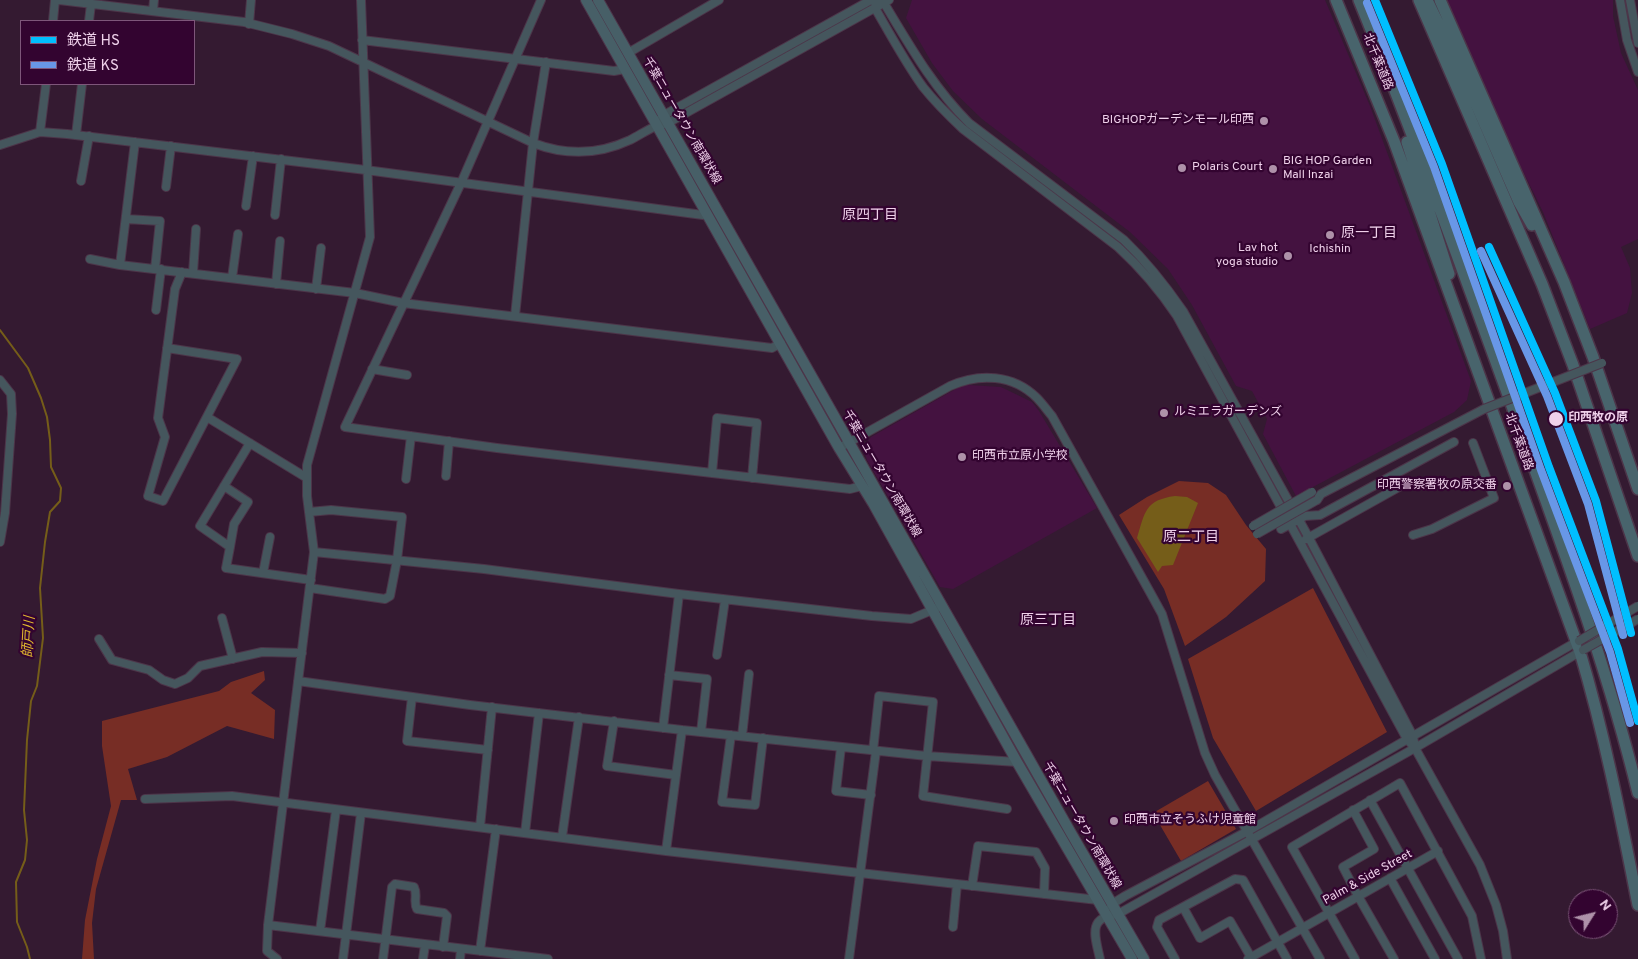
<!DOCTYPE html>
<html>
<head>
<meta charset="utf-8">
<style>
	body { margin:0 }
	#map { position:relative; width:1638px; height:959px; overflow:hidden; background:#341a31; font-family:Overpass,"Noto Sans JP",sans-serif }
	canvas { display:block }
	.legend { position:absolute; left:20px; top:20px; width:175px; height:65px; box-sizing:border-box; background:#330430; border:1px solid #7e567a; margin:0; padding:6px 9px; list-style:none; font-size:15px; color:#efd1ea }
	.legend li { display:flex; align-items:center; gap:10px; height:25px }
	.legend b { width:25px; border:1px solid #7e567a }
	.north { position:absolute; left:1568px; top:889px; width:50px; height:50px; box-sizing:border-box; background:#330430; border:1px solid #7e567a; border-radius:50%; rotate:54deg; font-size:14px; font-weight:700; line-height:20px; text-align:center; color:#efd1ea }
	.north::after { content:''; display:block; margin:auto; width:18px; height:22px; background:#ae91a9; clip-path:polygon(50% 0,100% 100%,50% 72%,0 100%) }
</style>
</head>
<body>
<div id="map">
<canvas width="1638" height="959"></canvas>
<ul class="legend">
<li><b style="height:6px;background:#00bfff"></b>鉄道 HS</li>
<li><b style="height:6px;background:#6897e7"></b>鉄道 KS</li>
</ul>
<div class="north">N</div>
</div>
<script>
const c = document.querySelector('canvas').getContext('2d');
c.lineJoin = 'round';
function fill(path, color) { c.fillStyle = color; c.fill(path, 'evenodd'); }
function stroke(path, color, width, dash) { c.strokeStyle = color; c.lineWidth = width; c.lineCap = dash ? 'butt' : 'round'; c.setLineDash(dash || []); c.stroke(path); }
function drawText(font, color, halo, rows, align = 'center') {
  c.font = font + ' Overpass,"Noto Sans JP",sans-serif'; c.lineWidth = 4.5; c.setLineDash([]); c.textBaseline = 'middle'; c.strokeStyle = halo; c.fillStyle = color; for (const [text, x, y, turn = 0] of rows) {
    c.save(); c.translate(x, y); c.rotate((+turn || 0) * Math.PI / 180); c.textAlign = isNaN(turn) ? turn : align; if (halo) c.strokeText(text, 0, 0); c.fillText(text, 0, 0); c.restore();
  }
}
const built = new Path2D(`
	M912 0H1325L1370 106 1471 381 1467 400 1454 412 1296 496 1263 434 1267 419 1252 391 1236 386 1192 305 1168 269 1130 232 982 119 953 91 932 63 906 18Z
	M1447 0H1613V16L1621 53 1638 90V239L1621 247 1630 268 1632 293 1627 313 1590 329 1543 212 1497 119Z
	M968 385 1001 387 1032 402 1039 411 1097 508 953 589 940 587 867 460 864 451 866 443 871 437 961 386Z`);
const green = new Path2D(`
	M1179 481 1208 483 1226 495 1246 525 1266 549 1265 581 1226 617 1185 646 1164 589 1119 515 1147 497Z
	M1313 588 1387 732 1256 811 1213 738 1188 659Z
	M264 671 265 680 251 693 275 710 274 739 227 726 167 757 128 769 137 800H121L96 889 92 923 94 959H82L85 920 97 859 111 806 102 746V721L219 691 231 682Z
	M1208 781 1236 829 1181 861 1153 813Z`);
const water = new Path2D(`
	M1175 496 1187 497 1198 503 1173 565 1162 566 1158 572 1137 538C1145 512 1145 500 1175 496Z`);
const stream = new Path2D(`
	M0 330 28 368 41 398 47 417 50 440 51 467 61 488 60 501 50 512 45 542 40 588 43 638 37 686 31 701 27 740 24 810 27 840 25 860 16 882 17 922 27 947 30 959`);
const minor = new Path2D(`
	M59 0 244 22 292 34 329 46 533 143C567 156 598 155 630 140 644 133 653 125 668 123L889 0
	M541 0 461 183 345 427 497 448 850 489 862 486
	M876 0 875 8C890 34 905 62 923 87 935 102 949 116 963 129L1118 247C1142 269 1159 289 1177 316L1407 739 1415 748 1480 865 1496 905 1503 931 1507 959
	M880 0 884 3C910 46 933 87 969 123L1124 240C1147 262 1165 285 1183 311L1309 538 1413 736 1415 748
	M1620 0 1627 40 1638 72
	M1630 0 1638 43
	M153 11 154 0
	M53 21 55 0
	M89 21 91 4
	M249 24 251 0
	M362 40 614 71 625 69
	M628 53 719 0
	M660 119 664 115 871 0
	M40 132 46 84
	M76 135 82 84
	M0 145 40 132 67 134 366 170 703 215 707 213
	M81 181 89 136
	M166 187 171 146
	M246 206 253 156
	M275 215 281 159
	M126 219 160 221 155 269
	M90 259 120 265 355 293 403 303 772 348 781 343
	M120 265 135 142
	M193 273 196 229
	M232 278 238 234
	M276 284 280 241
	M316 289 321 248
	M156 310 161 269
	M515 316 533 143 546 62
	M167 348 237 359 163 501 148 496 165 437 158 418 175 289 182 272
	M372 369 407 375
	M0 380 11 394 12 414 5 513 0 542
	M207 417 307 478
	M839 448 950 386C979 373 1013 374 1037 398 1042 403 1047 410 1052 416L1151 594 1162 614 1205 753 1215 775 1320 959
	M712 473 717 418 757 423 752 478
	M446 476 449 441
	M406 479 411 436
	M224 486 248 502 234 524 230 547 200 526 250 443
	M1317 500 1321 494 1484 409
	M309 512 331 510 402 517 397 560 390 596 385 599 310 588
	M1281 529 1305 516 1320 515 1454 442
	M1413 535 1432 529 1494 498 1473 443
	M1306 539 1408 482
	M230 547 226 568 311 580
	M314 552 484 569 679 594 872 616 911 619 937 608
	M263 573 270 537
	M222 618 233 659
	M99 639 112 660 149 670 163 680 175 684 188 678 200 666 262 652 302 653
	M717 655 725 600
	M669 675 707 679 701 732
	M298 681 470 705 682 730 927 756 1017 762
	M412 697 407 741 488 750
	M614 721 607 766 676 775
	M663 728 679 594
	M731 735 722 802 755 805 763 738
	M742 736 749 674
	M841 747 836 791 871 795
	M873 751 879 696 933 702 923 796 1007 809
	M145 799 232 796 666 851 1098 900
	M1370 800 1458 959
	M1353 810 1374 849 1343 867 1358 896 1394 959
	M480 827 492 707
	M525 833 539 713
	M562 837 579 717
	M666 851 682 730
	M1390 878 1435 959
	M972 886 978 846 1036 852 1045 868 1044 894
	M1111 907 1112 904 1125 896 1248 831 1578 641
	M1183 907 1200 938 1230 921 1252 959
	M268 925 548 959
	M953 927 957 884
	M320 931 336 810
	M480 951 496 829
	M277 959 267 951 268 925 314 552 307 496V465L370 237 361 0
	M343 959 361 813
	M383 959 392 887 395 884 414 887C418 895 413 902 417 909L444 913 447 916 443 947
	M423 959 425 945
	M460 959 461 949
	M849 959 876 751
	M1100 959C1095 936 1087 917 1118 914L1415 748 1583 650
	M1175 959 1157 927 1159 920 1235 879 1243 880 1287 959
	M1248 959 1438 851
	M1355 959 1292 847 1400 783 1472 916 1481 959`);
const major = new Path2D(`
	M586 0 839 448 874 505 1017 762 1132 959
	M598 0 1071 833 1144 959`);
const highway = new Path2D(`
	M1336 0 1394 141 1580 652C1605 736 1621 819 1638 905
	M1359 0C1415 138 1466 279 1517 420 1561 543 1607 666 1638 793
	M1419 0 1542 284 1573 365 1638 556
	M1427 0 1466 81 1519 202 1532 225
	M1440 0 1564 282 1593 357 1638 489
	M1407 142 1449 274`);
const minorBridge = new Path2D(`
	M1484 409 1602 363
	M1253 526 1312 492
	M1257 534 1317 500
	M1579 641 1638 606
	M1583 650 1638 619`);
const rail1 = new Path2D(`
	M1375 0 1442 164 1549 467 1618 649 1638 721
	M1489 247 1555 393 1596 501 1631 633`);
const rail2 = new Path2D(`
	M1367 3 1434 167 1541 470 1610 652 1630 723
	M1481 251 1547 396 1588 504 1623 635`);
const markers = [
	[1264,121,5,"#ae91a9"],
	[1182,168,5,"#ae91a9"],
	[1273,169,5,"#ae91a9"],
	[1330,235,5,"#ae91a9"],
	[1288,256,5,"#ae91a9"],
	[1164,413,5,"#ae91a9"],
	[1556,419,8,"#efd1ea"],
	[962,457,5,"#ae91a9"],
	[1507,486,5,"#ae91a9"],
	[1114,821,5,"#ae91a9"]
];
const streetNames = [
	["北千葉道路",1377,62,68],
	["千葉ニュータウン南環状線",681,121,60],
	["北千葉道路",1518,442,70],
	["千葉ニュータウン南環状線",881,474,60],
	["千葉ニュータウン南環状線",1081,826,60],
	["Palm & Side Street",1368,878,-29]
];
const poiNames = [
	["BIGHOPガーデンモール印西",1254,121,"right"],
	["BIG HOP Garden",1283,162],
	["Mall Inzai",1283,176],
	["Polaris Court",1192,168],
	["Lav hot",1278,249,"right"],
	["yoga studio",1278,263,"right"],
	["Ichishin",1330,250,"center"],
	["ルミエラガーデンズ",1174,413],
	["印西市立原小学校",972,457],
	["印西警察署牧の原交番",1497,486,"right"],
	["印西市立そうふけ児童館",1124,821]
];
const stopNames = [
	["印西牧の原",1568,419]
];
const neighbourhoodNames = [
	["原四丁目",870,216],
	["原一丁目",1369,234],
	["原二丁目",1191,538],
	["原三丁目",1048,621]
];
const waterNames = [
	["師戸川",30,637,-87]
];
fill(built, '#441240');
fill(green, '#772d25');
fill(water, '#755d19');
stroke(stream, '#755d19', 2);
stroke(minor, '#4c3549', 10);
stroke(major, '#4c3549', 12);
stroke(highway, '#4c3549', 14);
stroke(minor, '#45565d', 8);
stroke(major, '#475f67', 10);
stroke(highway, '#48646c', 11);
stroke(minorBridge, '#4c3549', 10, []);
stroke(minorBridge, '#45565d', 8);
stroke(rail1, '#00bfff', 8);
stroke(rail2, '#6897e7', 8);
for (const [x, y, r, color] of markers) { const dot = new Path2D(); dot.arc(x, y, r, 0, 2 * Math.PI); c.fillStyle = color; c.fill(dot); stroke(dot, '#330430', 2); }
drawText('12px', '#efd1ea', '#330430', streetNames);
drawText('12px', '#efd1ea', '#330430', poiNames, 'left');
drawText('bold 12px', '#efd1ea', '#330430', stopNames, 'left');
drawText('14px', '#efd1ea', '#330430', neighbourhoodNames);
drawText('italic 14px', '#e2b92e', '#330430', waterNames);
</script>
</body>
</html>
